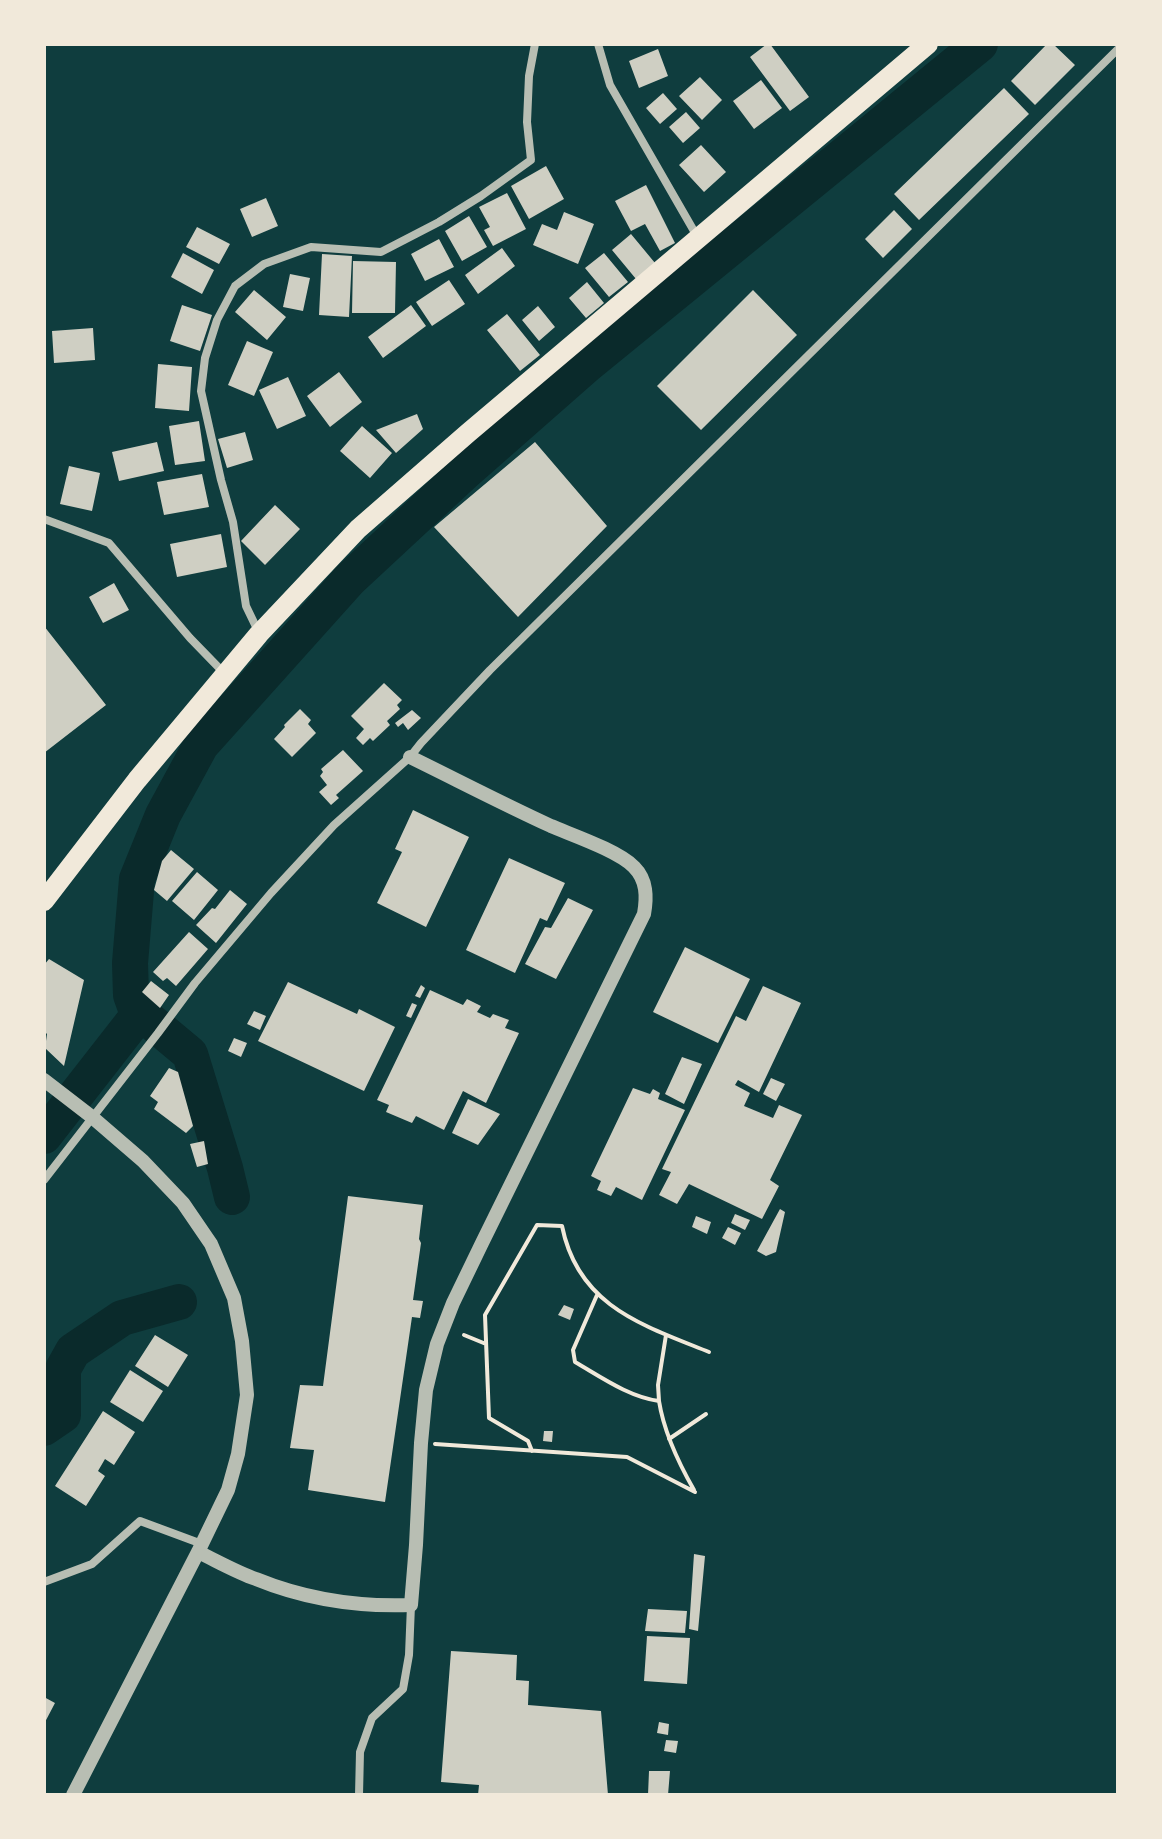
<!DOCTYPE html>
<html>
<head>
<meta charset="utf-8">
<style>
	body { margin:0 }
	#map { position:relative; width:1162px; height:1839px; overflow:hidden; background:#0f3d3e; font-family:"Exo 2",sans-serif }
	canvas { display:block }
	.frame { position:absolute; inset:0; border:46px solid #f1e9da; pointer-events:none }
</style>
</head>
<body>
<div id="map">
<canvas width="1162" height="1839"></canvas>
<div class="frame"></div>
</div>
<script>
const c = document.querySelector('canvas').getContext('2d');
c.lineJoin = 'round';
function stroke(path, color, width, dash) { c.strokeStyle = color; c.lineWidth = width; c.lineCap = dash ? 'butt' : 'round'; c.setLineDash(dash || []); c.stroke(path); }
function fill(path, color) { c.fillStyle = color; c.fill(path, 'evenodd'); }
const river = new Path2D(`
	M44 1136 140 1013
	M232 1197 225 1168 190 1054 136 1009 131 995 130 963 137 879 163 815 201 745 350 579 464 473 588 364 980 44
	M44 1428 63 1415V1369L73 1351 122 1318 179 1302`);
const building = new Path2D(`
	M767 44H770L809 97 790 111 750 57Z
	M1047 44H1053L1075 65 1035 105 1011 81Z
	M658 49 668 76 639 88 629 61Z
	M700 77 722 100 702 120 679 96Z
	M761 80 782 108 754 129 733 101Z
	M1004 88 1029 114 919 220 894 194Z
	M663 93 677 109 660 124 646 108Z
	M686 112 700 128 683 143 669 127Z
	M701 145 726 172 704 192 679 165Z
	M546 166 564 199 529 219 511 186Z
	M646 185 675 243 660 251 645 224 631 231 615 201Z
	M507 193 526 229 493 246 484 230 490 227 479 207Z
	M266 198 278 226 252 237 240 209Z
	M894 210 912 229 883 258 865 239Z
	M564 212 594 224 578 264 533 245 542 224 557 230Z
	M469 216 487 247 462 261 445 231Z
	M197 227 230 244 219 264 186 247Z
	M631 234 655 263 636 279 612 250Z
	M439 239 454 267 425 281 411 254Z
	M502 248 515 266 478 294 465 275Z
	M183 253 214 270 202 294 171 277Z
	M604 253 628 282 609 297 585 268Z
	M322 254 352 256 349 317 319 315Z
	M353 261 396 262 395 313H352Z
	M290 274 310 278 303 311 283 307Z
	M449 280 465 304 432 326 416 302Z
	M587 282 604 303 586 318 569 298Z
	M254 290 286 317 267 340 235 312Z
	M753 290 797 335 701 430 657 386Z
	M182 305 212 315 200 351 170 341Z
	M411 305 426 326 383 358 368 337Z
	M538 306 555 327 539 341 522 320Z
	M507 314 540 355 520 371 487 330Z
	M93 328 95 360 54 363 52 331Z
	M247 341 273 352 254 396 228 385Z
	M158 364 192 367 189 411 155 408Z
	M339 372 362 402 330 427 307 396Z
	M288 377 306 416 277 429 259 390Z
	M417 414 423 429 396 453 376 430Z
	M199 421 205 461 175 465 169 426Z
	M362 426 392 453 370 478 340 451Z
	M245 432 253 460 227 468 218 439Z
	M157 442 164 471 119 481 112 452Z
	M535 442 607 526 518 617 434 527Z
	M69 466 100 473 92 511 60 504Z
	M202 474 209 507 164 515 157 482Z
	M275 505 300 529 265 565 241 541Z
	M221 534 227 567 177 577 170 544Z
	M114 583 129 610 103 623 89 597Z
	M44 626 106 705 44 753Z
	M384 683 402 700 397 705 400 709 387 721 390 725 373 741 370 738 363 745 356 738 364 729 351 716Z
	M300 709 311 720 308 724 316 733 292 757 274 739 285 727 284 725Z
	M412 710 421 718 408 730 403 723 398 727 395 723Z
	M343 750 363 771 336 795 339 798 331 805 319 792 327 785 320 776 323 772 321 769Z
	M413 810 469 837 426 927 377 903 402 852 395 849Z
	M171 850 194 869 167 901 154 890 162 861Z
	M509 858 565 883 547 921 540 918 515 973 466 950Z
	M197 872 218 890 194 920 172 901Z
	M230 890 247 904 216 943 196 925 212 908 215 909Z
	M568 898 593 910 556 979 525 964 545 927 551 928Z
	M189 932 208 949 176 986 167 978 163 981 153 972Z
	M685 947 750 979 718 1043 653 1012Z
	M49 959 84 980 64 1066 45 1048 47 1034 44 1031V965Z
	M151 981 169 995 160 1008 142 992Z
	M288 982 357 1014 359 1009 395 1027 364 1091 258 1041Z
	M421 985 425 988 420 998 415 996Z
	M763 986 801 1003 759 1092 738 1080 735 1085 750 1093 744 1106 773 1118 779 1105 802 1115 770 1180 779 1186 762 1219 689 1184 677 1204 659 1195 671 1172 662 1169 736 1016 746 1021Z
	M430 990 463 1005 467 999 481 1006 477 1012 490 1018 493 1014 509 1020 505 1028 519 1033 486 1103 463 1091 444 1130 416 1116 412 1123 386 1112 389 1105 377 1100Z
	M412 1003 417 1005 411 1018 406 1016Z
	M254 1011 266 1016 260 1030 247 1024Z
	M234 1038 247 1043 241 1057 228 1051Z
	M682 1057 702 1064 684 1104 665 1094Z
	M169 1068 178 1072 193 1126 186 1133 154 1109 158 1102 150 1096Z
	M771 1078 785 1084 776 1101 763 1094Z
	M633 1088 650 1094 653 1089 660 1093 658 1099 685 1110 642 1200 616 1187 611 1196 597 1190 601 1181 591 1176Z
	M468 1099 500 1114 478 1145 452 1133Z
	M204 1141 208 1164 197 1167 190 1144Z
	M348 1196 423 1205 419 1239 421 1243 413 1300 423 1301 420 1318 412 1317 385 1502 308 1490 314 1450 290 1448 300 1385 323 1386Z
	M780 1209 785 1212 776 1252 766 1256 757 1251Z
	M735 1214 750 1220 745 1230 731 1223Z
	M696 1216 711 1222 707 1234 692 1227Z
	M728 1227 741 1233 735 1245 722 1238Z
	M564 1305 574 1309 570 1320 558 1315Z
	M155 1335 188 1355 168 1387 135 1366Z
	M130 1370 163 1391 143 1422 110 1402Z
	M103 1411 135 1432 114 1465 105 1459 98 1471 105 1476 86 1506 55 1486Z
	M544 1431H553L552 1442 543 1441Z
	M694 1554 705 1556 698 1631 689 1629Z
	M648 1609 687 1611 685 1633 645 1631Z
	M647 1636 690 1638 687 1684 644 1681Z
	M451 1651 517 1655 516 1680 529 1681 528 1705 601 1711 608 1795H478L479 1785 441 1782Z
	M44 1697 55 1703 44 1724Z
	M659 1722 669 1724 668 1735 657 1733Z
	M666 1740 678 1741 676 1753 664 1751Z
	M649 1771H670L668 1795H648Z`);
const path = new Path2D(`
	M597 1295 573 1350 575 1362C601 1377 629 1397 659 1401L658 1385 666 1335
	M464 1335 486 1344
	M659 1401C664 1433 678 1462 694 1490
	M669 1439 706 1414
	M435 1444 627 1457 695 1492
	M532 1451 528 1441 489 1418 485 1315 537 1225 562 1226C578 1306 642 1325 709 1352`);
const minor = new Path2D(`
	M598 44 610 85 698 238
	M44 519 109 543 190 638 224 673
	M259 633 246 606 233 522 221 480 201 391 205 358 217 320 235 286 264 264 311 247 381 252 439 222 481 196 531 160 527 122 529 76 535 44
	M44 1180 158 1033 195 983 271 893 334 825 410 757 421 743 490 670 1118 49
	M44 1582 92 1564 140 1521 202 1544
	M359 1795 360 1752 372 1718 403 1689 409 1655 411 1605`);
const tertiary = new Path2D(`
	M44 1080 92 1117 143 1161 183 1203 211 1244 234 1298 242 1341 247 1395 238 1454 228 1490 198 1552 73 1795
	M198 1552C217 1561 236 1572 256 1579 305 1599 358 1607 411 1605L416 1545 421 1443 426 1390 437 1344 453 1303 482 1243 644 914C647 897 647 880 634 867 619 851 572 835 551 826 503 804 457 780 410 757`);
const primary = new Path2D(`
	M44 901 137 780 259 634 358 529 468 433 928 44`);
stroke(river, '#0a2a2b', 36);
fill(building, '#cfcfc3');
stroke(path, '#f1e9da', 4);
stroke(minor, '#b8beb3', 8);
stroke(tertiary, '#b8beb3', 14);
stroke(primary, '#f1e9da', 20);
</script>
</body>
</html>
